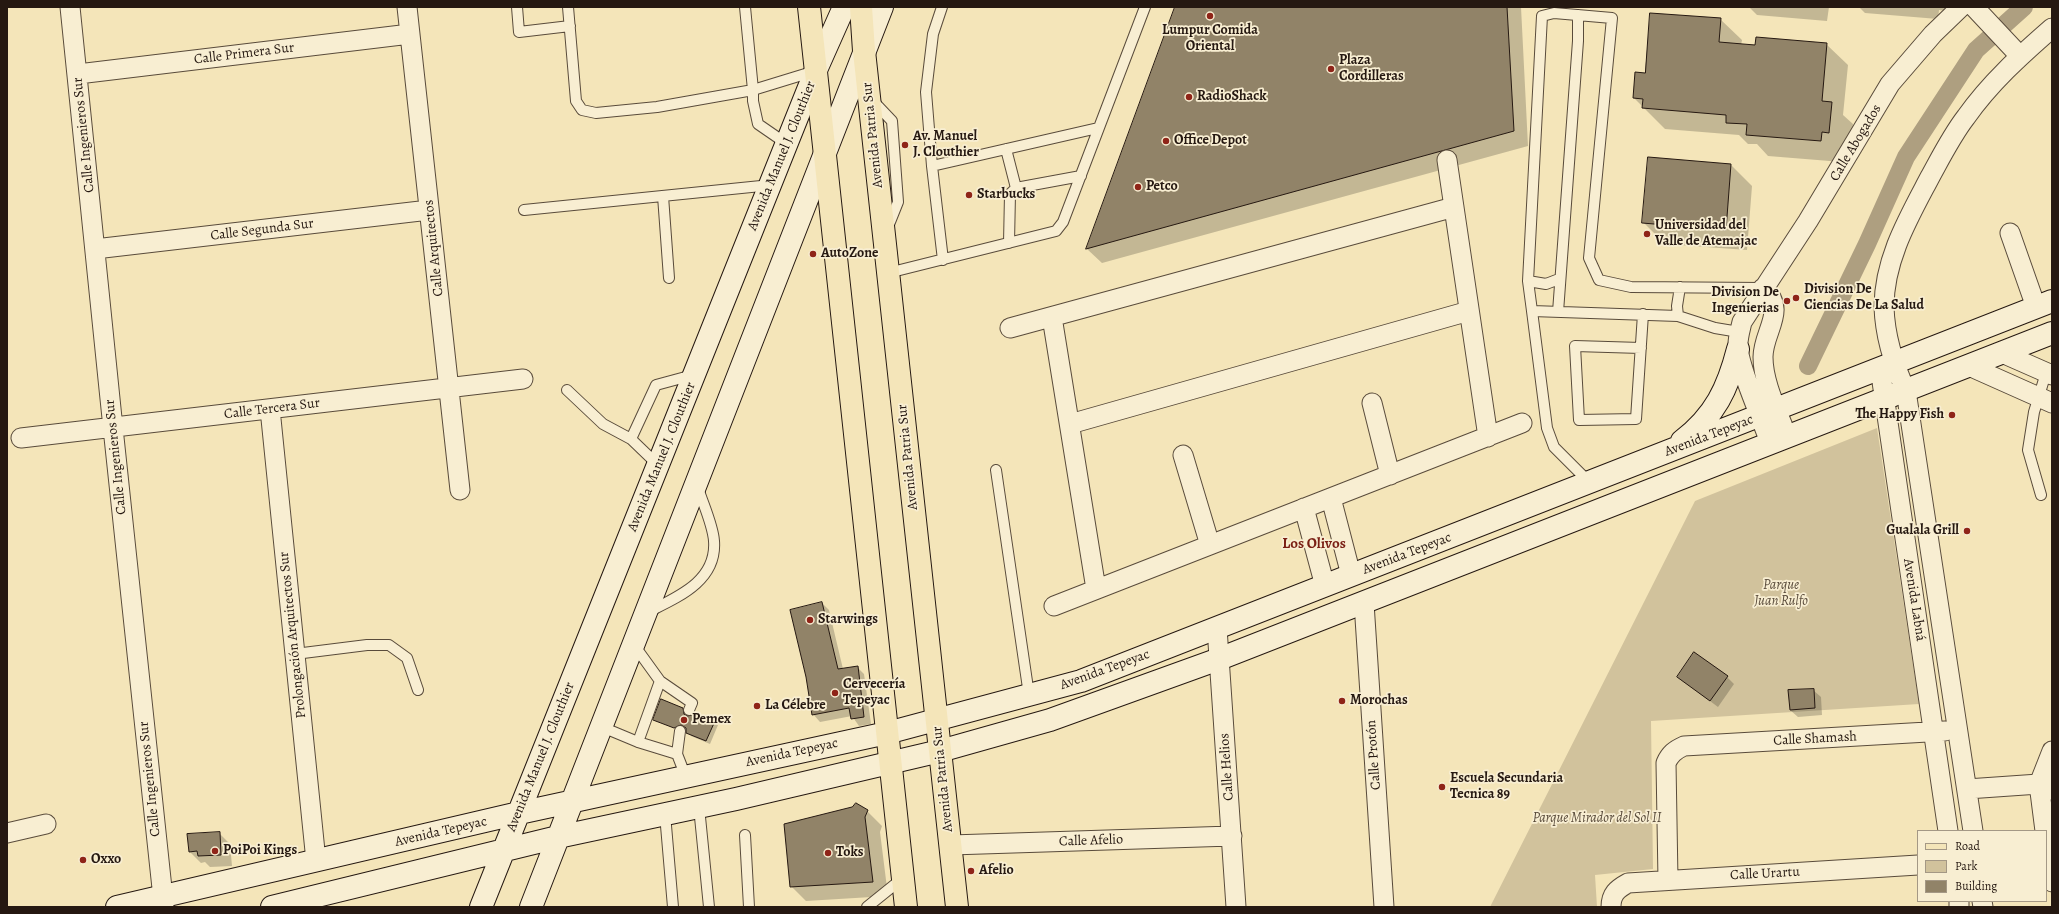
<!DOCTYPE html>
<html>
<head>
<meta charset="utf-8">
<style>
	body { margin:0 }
	#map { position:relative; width:2059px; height:914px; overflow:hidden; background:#f4e5b9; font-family:Alegreya,serif }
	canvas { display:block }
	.frame { position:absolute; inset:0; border:8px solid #251811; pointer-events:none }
	.legend { position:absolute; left:1917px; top:830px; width:130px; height:72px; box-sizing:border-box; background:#f8eed2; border:1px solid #a49885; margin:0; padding:5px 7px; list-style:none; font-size:12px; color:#251811 }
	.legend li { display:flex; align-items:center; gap:8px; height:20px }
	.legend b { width:20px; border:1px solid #a49885 }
</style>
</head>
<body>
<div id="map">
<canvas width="2059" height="914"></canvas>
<div class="frame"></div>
<ul class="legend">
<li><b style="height:5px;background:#f4e5b9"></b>Road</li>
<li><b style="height:11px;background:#d1c29c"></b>Park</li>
<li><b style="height:11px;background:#918368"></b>Building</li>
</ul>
</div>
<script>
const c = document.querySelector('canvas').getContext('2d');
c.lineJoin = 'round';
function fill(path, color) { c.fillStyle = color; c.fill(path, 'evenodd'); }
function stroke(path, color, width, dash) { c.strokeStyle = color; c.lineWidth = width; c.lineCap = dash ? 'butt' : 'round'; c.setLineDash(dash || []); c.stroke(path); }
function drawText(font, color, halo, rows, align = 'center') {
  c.font = font + ' Alegreya,serif'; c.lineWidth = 3.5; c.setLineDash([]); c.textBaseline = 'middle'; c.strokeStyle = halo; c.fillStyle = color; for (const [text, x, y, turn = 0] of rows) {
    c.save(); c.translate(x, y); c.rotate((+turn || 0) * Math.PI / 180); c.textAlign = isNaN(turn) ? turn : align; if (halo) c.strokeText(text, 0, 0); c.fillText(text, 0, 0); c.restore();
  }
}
const green = new Path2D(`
	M1877 428 1919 704 1651 721 1653 869 1595 875 1597 907H1490L1695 501Z`);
const shadow = new Path2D(`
	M1176 7H1521L1528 146 1102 263 1087 249Z
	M1749 7H1829L1827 21 1757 15Z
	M1859 7H1947L1946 11 1939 10 1938 19 1865 13Z
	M1720 19 1742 40 1741 45 1826 44 1848 65 1843 115 1853 124 1850 153 1842 162 1768 156 1757 144H1748L1739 135 1665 129 1634 98 1646 74Z
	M1731 165 1752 186 1747 250 1665 244 1644 223Z
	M822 603 829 610 843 669 857 667 864 674 871 724 859 726 852 716 820 722 813 714Z
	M1678 677H1727L1734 684 1718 707Z
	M1813 690 1821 697 1822 715 1798 717 1790 710Z
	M682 709 686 713 687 717 714 722 718 725 710 744 691 736 685 727 679 731V729L657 720V722L654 720Z
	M867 811 882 826 880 832 888 896 806 901 791 886Z
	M219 833 230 844 232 866 210 867 205 862 201 863 190 852Z`);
const canal = new Path2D(`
	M1808 366 1867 244 1906 157 1976 50 2024 7`);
const building = new Path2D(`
	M1175 7H1507L1514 131 1086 249Z
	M1650 13 1721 18 1719 42 1755 45 1756 37 1827 43 1822 101 1832 102 1829 133 1822 132 1821 141 1746 135 1747 124 1726 123V115L1642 108 1643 99 1633 98 1635 72 1645 73Z
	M1648 157 1731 164 1726 230 1642 223Z
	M822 602 838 669 858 666 864 717 851 719 849 708 812 715 806 677 790 610Z
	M1694 652 1728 676 1710 701 1677 677Z
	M1814 689 1815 708 1790 710 1788 690Z
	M661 699 683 708 684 714 687 716 693 715 695 713 715 721 706 741 686 733V728L681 725 674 728 653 720Z
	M856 803 868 810 865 817 873 882 790 887 784 824 852 807Z
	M220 832 221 855 198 856 197 851 189 852 187 834Z`);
const lane = new Path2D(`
	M517 7 519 32 570 26
	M568 7 576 101 582 110 596 113 657 107 753 90 745 7
	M942 7 933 34 926 92 932 166 943 260
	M873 101 892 121 898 202 888 227
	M787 144 758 124 753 101V90L815 71
	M1006 149 1016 188
	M932 166 1098 128
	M663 196 669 278
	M524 210 771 185
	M1009 243 1010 194 1016 188 1081 176
	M888 273 1056 231 1063 222 1145 7
	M1528 281 1546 284 1559 279
	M1532 311 1547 428 1554 447 1590 483
	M1558 312 1578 41V15
	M1678 316 1677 306 1680 287
	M1739 332 1715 328 1678 316 1532 311 1528 281 1542 16 1554 13 1612 18 1589 258 1599 280 1631 287 1763 288
	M1641 348 1575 346 1579 420 1636 419 1643 314
	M567 390 603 424 631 439
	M658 465 631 439 656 385 693 375
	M996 470 1029 695
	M2041 495 2028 450 2034 412 2046 373
	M648 612C678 597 717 581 714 541 713 525 703 504 698 488
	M634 645 660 681 638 742
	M295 654 367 645H389L407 658 418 690
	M660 681 692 703 689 710
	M602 727 638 742 677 754 686 777
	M677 754 680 731
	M699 807 709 907
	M665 814 673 907
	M745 835 749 907
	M867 907 903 878`);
const street = new Path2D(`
	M70 7 113 428 164 907
	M407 7 460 490
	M1974 7 2020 56
	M78 74 410 34
	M1447 160 1488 437
	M2010 233 2036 307
	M95 249 429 210
	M1763 288C1788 310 1763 331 1763 357 1763 383 1778 412 1787 437
	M1052 317 1096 589
	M1010 328 1454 207
	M2002 353 2052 375
	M1969 366 2052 403
	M1880 368 1948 831
	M1372 403 1390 475
	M270 409 316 861
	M1070 424 1469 311
	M21 438 523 379
	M1770 443C1761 416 1742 376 1738 349 1737 340 1740 331 1742 322L1808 221 1890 84 1933 34 1961 7
	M1183 455 1210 545
	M1331 498 1351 575
	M1304 508 1325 586
	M1364 603 1384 907
	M1054 606 1522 423
	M1217 628 1236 907
	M2039 784 2045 831
	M2039 784 2052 751
	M1967 789 2039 784 2052 790
	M1973 831 1906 391C1893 363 1885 337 1884 307 1884 259 1909 217 1930 177 1941 157 1952 135 1966 117 1990 83 2021 55 2052 28
	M7 833 46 824
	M2046 838 2052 882
	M951 845 1232 836
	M1668 880 1666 763C1670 754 1675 750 1684 746L1945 731
	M1959 901V907
	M1982 901 1983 907
	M1611 907C1611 894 1617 889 1628 883L1918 865`);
const secondary = new Path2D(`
	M1682 441C1715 416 1728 388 1738 349
	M117 907 519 813 887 733 1081 681 2052 301
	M272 907 558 837 736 799 940 751 1050 720 1219 659 2052 333
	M481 907 816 70 844 7
	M531 907 882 7`);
const primary = new Path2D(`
	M809 7 906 907
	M861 7 864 51 957 907`);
const markers = [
	[1210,16,4,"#8f2418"],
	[1331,69,4,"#8f2418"],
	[1189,97,4,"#8f2418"],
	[1166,141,4,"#8f2418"],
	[905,145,4,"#8f2418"],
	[1138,187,4,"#8f2418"],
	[969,195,4,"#8f2418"],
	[1647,234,4,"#8f2418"],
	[813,254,4,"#8f2418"],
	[1796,298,4,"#8f2418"],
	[1787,301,4,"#8f2418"],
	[1952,415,4,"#8f2418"],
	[1967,531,4,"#8f2418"],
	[810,620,4,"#8f2418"],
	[835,693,4,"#8f2418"],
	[1342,701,4,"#8f2418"],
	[757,706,4,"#8f2418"],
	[684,720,4,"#8f2418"],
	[1442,787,4,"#8f2418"],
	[215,851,4,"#8f2418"],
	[828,853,4,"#8f2418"],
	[83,860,4,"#8f2418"],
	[971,871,4,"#8f2418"]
];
const poiNames = [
	["Lumpur Comida",1210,31,"center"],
	["Oriental",1210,47,"center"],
	["Plaza",1339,61],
	["Cordilleras",1339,77],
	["RadioShack",1197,97],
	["Av. Manuel",913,137],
	["J. Clouthier",913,153],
	["Office Depot",1174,141],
	["Petco",1146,187],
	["Starbucks",977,195],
	["Universidad del",1655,226],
	["Valle de Atemajac",1655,242],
	["AutoZone",821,254],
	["Division De",1804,290],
	["Ciencias De La Salud",1804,306],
	["Division De",1779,293,"right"],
	["Ingenierias",1779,309,"right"],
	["The Happy Fish",1944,415,"right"],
	["Gualala Grill",1959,531,"right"],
	["Starwings",818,620],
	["Cervecería",843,685],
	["Tepeyac",843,701],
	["Morochas",1350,701],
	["La Célebre",765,706],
	["Pemex",692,720],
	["Escuela Secundaria",1450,779],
	["Tecnica 89",1450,795],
	["PoiPoi Kings",223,851],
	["Toks",836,853],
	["Oxxo",91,860],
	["Afelio",979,871]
];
const streetNames = [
	["Calle Primera Sur",244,54,-7],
	["Calle Ingenieros Sur",84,135,-96],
	["Avenida Patria Sur",873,135,-96],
	["Calle Abogados",1856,143,-59],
	["Avenida Manuel J. Clouthier",782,156,-68],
	["Calle Segunda Sur",262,230,-7],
	["Calle Arquitectos",434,248,-96],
	["Calle Tercera Sur",272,409,-7],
	["Avenida Tepeyac",1709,436,-21],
	["Calle Ingenieros Sur",116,457,-96],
	["Avenida Manuel J. Clouthier",662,457,-68],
	["Avenida Patria Sur",908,457,-96],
	["Avenida Tepeyac",1407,554,-21],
	["Avenida Labná",1914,600,81],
	["Prolongación Arquitectos Sur",293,635,-96],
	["Avenida Tepeyac",1105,670,-20],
	["Calle Shamash",1815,739,-3],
	["Avenida Tepeyac",792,753,-12],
	["Calle Protón",1374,755,-94],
	["Avenida Manuel J. Clouthier",541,757,-68],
	["Calle Helios",1227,767,-94],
	["Calle Ingenieros Sur",150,779,-96],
	["Avenida Patria Sur",943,779,-96],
	["Avenida Tepeyac",441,832,-13],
	["Calle Afelio",1091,841,-2],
	["Calle Urartu",1765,874,-3]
];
const parkNames = [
	["Parque",1781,586],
	["Juan Rulfo",1781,602],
	["Parque Mirador del Sol II",1597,819]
];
const neighbourhoodNames = [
	["Los Olivos",1314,544]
];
fill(green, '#d1c29c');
fill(shadow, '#0003');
stroke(canal, '#ae9f80', 18);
fill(building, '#918368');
stroke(building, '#251811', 1);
stroke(lane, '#594b3b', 12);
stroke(street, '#594b3b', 21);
stroke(secondary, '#251811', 24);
stroke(primary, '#251811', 24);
stroke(lane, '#f8eed2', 10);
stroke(street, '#f8eed2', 19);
stroke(secondary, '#f8eed2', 22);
stroke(primary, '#f4e5b9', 22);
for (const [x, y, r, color] of markers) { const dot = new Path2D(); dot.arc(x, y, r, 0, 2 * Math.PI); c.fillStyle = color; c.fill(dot); stroke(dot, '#f8eed2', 1.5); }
drawText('bold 14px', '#251811', '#f8eed2', poiNames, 'left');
drawText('14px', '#251811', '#f8eed2', streetNames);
drawText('italic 14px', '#594b3b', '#f8eed2', parkNames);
drawText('bold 15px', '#7a1f14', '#f8eed2', neighbourhoodNames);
</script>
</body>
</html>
